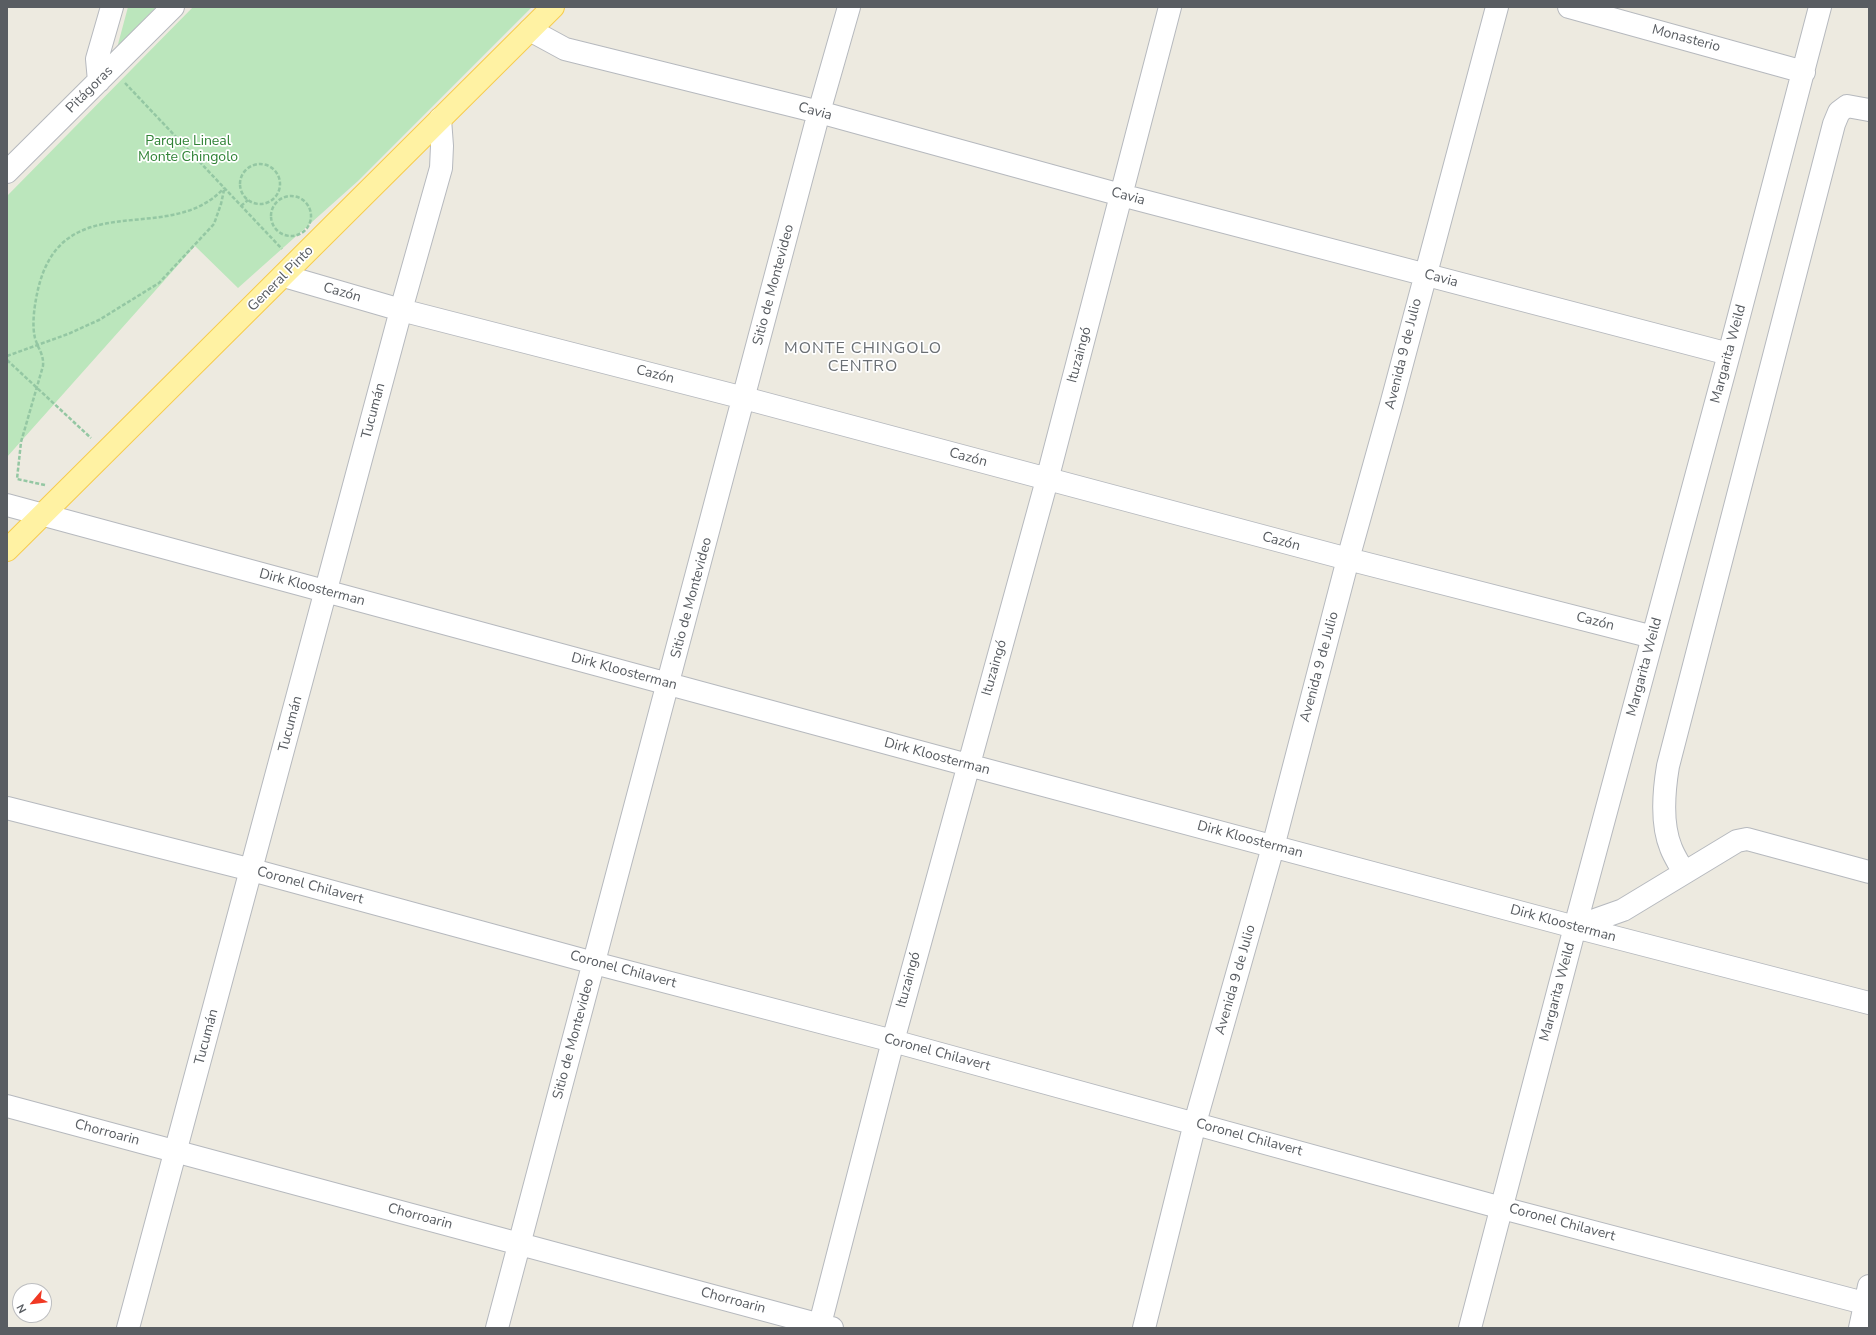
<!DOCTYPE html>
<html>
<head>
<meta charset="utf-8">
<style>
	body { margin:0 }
	#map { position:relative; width:1876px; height:1335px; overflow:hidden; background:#edeae0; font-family:"Nunito Sans",sans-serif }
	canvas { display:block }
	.frame { position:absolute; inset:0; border:8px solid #595d62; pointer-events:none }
	.north { position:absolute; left:12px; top:1283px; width:40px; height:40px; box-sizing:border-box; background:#fff; border:1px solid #bdbec0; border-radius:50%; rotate:242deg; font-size:11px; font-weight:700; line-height:16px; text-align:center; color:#595d62 }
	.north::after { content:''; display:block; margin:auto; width:14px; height:18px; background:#f03823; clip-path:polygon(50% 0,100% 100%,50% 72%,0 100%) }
</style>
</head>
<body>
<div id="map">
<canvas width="1876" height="1335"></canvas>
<div class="frame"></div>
<div class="north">N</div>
</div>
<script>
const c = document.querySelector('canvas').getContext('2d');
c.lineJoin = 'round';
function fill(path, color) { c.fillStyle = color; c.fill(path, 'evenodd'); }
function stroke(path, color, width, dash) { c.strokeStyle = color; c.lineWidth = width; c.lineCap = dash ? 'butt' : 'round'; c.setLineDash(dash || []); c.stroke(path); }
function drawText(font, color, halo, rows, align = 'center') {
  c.font = font + ' "Nunito Sans",sans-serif'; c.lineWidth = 3.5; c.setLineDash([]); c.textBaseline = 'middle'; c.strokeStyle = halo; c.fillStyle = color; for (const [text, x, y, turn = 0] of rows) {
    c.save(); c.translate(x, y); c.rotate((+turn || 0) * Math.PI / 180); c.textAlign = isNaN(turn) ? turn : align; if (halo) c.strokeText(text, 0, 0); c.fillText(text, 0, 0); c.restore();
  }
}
const green = new Path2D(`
	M128 7H156L117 48Z
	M193 7H532L358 181 238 288 195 246 7 457V196Z`);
const path = new Path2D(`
	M125 83 282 249
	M240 184a20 20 0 1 1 40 0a20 20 0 1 1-40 0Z
	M271 216a20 20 0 1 1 40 0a20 20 0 1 1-40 0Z
	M241 206 248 200
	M7 356 68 334 99 320 159 283 214 224 221 204 224 190
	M7 360 91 438
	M45 485 17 479 21 442 43 366C44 354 38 349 35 338 32 326 34 310 36 299 57 179 168 250 224 188`);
const minor = new Path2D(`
	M1569 7 1804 72
	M530 30 565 49 819 112 1121 195 1729 354
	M99 81 97 59 112 7
	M7 172 173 7
	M284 276 401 310 744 398 1348 559 1653 637
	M7 505 968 765 1575 927 1869 1003
	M7 808 252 870 594 963 893 1041 1502 1208 1864 1303
	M1684 873C1680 865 1674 856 1671 848 1661 824 1664 790 1668 766L1834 124 1839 112 1847 106 1869 110
	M1575 927 1623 910 1737 841 1747 839 1869 872
	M7 1106 832 1328
	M128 1328 401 310 441 168 442 146 440 119
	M497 1328 819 112 849 7
	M819 1328 893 1041 1047 480 1170 7
	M1144 1328 1195 1123 1273 847 1348 559 1391 405 1497 7
	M1470 1328 1575 927 1729 354 1820 7
	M1860 1328 1869 1286`);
const major = new Path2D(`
	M7 550 553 7`);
const streetNames = [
	["Monasterio",1686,39,15],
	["Pitágoras",90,90,-45],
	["Cavia",815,112,15],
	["Cavia",1128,197,15],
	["General Pinto",281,279,-45],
	["Cavia",1441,279,15],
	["Sitio de Montevideo",774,285,-75],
	["Cazón",342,293,16],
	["Avenida 9 de Julio",1404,354,-76],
	["Margarita Weild",1729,354,-75],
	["Ituzaingó",1080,355,-75],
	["Cazón",655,375,14],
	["Tucumán",374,411,-75],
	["Cazón",968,458,15],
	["Cazón",1281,542,15],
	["Dirk Kloosterman",312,588,15],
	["Sitio de Montevideo",692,598,-75],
	["Cazón",1595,622,14],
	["Avenida 9 de Julio",1320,667,-75],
	["Margarita Weild",1645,667,-75],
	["Ituzaingó",995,668,-74],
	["Dirk Kloosterman",624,672,15],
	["Tucumán",291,724,-75],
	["Dirk Kloosterman",937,757,15],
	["Dirk Kloosterman",1250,840,15],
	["Coronel Chilavert",310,886,15],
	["Dirk Kloosterman",1563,924,15],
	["Coronel Chilavert",623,970,15],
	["Ituzaingó",909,980,-75],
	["Avenida 9 de Julio",1236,980,-74],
	["Margarita Weild",1558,992,-75],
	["Tucumán",207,1037,-75],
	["Sitio de Montevideo",574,1039,-75],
	["Coronel Chilavert",937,1053,15],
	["Chorroarin",107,1133,15],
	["Coronel Chilavert",1249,1138,15],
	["Chorroarin",420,1217,15],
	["Coronel Chilavert",1562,1223,15],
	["Chorroarin",733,1301,15]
];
const parkNames = [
	["Parque Lineal",188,142],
	["Monte Chingolo",188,158]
];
const quarterNames = [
	["MONTE CHINGOLO",863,349],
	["CENTRO",863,367]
];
fill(green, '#bbe6bc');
stroke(minor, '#b6b9be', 24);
stroke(major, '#f7cc4f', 24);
stroke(path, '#94c7a3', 2.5, [4, 2]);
stroke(minor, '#fff', 22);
stroke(major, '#fff2a3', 22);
drawText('14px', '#595d62', '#fff', streetNames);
drawText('14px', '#308336', '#fff', parkNames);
c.letterSpacing = '1px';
drawText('16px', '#6a6f74', '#fff', quarterNames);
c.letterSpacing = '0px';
</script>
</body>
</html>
